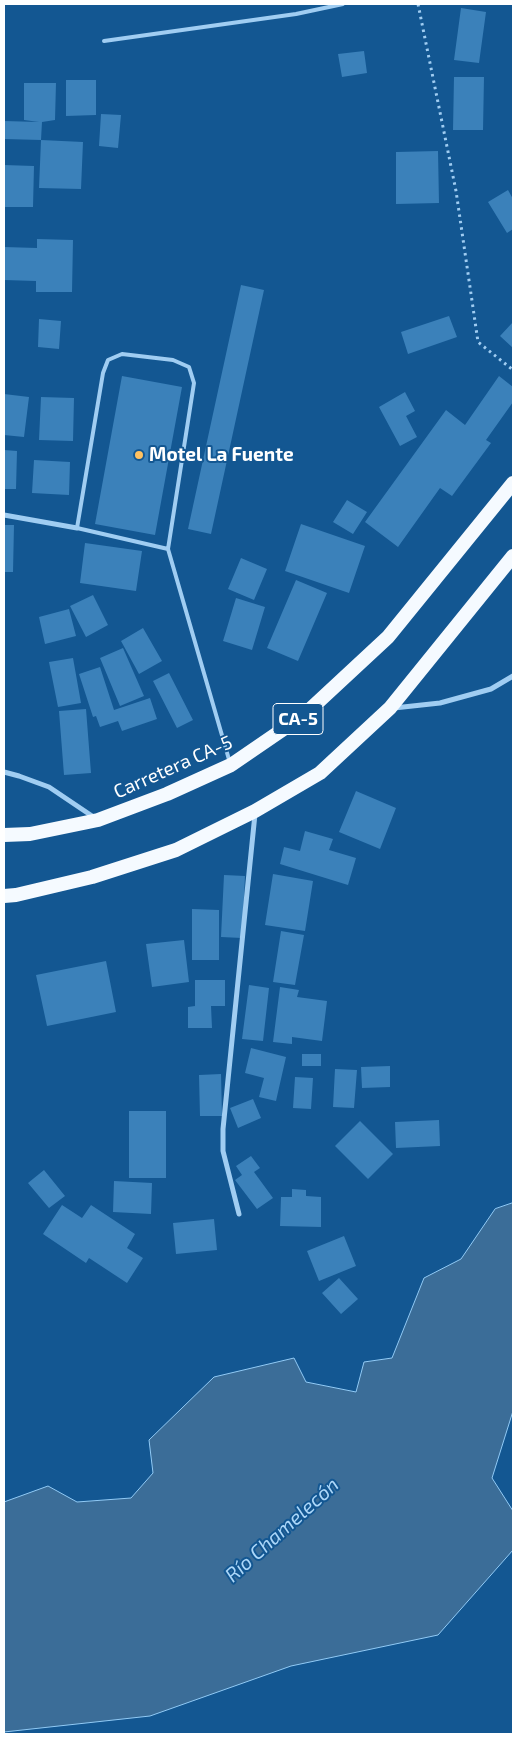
<!DOCTYPE html>
<html>
<head>
<meta charset="utf-8">
<style>
	body { margin:0 }
	#map { position:relative; width:517px; height:1738px; overflow:hidden; background:#135792; font-family:"Exo 2",sans-serif }
	canvas { display:block }
	.frame { position:absolute; inset:0; border:5px solid #fff; pointer-events:none }
</style>
</head>
<body>
<div id="map">
<canvas width="517" height="1738"></canvas>
<div class="frame"></div>
</div>
<script>
const c = document.querySelector('canvas').getContext('2d');
c.lineJoin = 'round';
function fill(path, color) { c.fillStyle = color; c.fill(path, 'evenodd'); }
function stroke(path, color, width, dash) { c.strokeStyle = color; c.lineWidth = width; c.lineCap = dash ? 'butt' : 'round'; c.setLineDash(dash || []); c.stroke(path); }
function drawText(font, color, halo, rows, align = 'center') {
  c.font = font + ' "Exo 2",sans-serif'; c.lineWidth = 4; c.setLineDash([]); c.textBaseline = 'middle'; c.strokeStyle = halo; c.fillStyle = color; for (const [text, x, y, turn = 0] of rows) {
    c.save(); c.translate(x, y); c.rotate((+turn || 0) * Math.PI / 180); c.textAlign = isNaN(turn) ? turn : align; if (halo) c.strokeText(text, 0, 0); c.fillText(text, 0, 0); c.restore();
  }
}
const water = new Path2D(`
	M513 1203V1411L492 1478 513 1511V1550L438 1635 291 1666 150 1716 4 1732V1502L48 1486 77 1502 131 1498 153 1473 149 1440 214 1377 294 1358 306 1382 356 1392 364 1362 392 1358 424 1278 461 1259 495 1209Z`);
const building = new Path2D(`
	M461 8 486 12 479 63 454 60Z
	M364 51 367 73 342 77 338 54Z
	M454 77H484L483 130H453Z
	M66 80H96V115L66 116Z
	M24 83H56L55 120 42 122 41 140 4 139V121L39 122 24 120Z
	M101 114 121 115 118 148 99 146Z
	M41 140 83 142 81 189 39 188Z
	M438 151 439 203 396 204V152Z
	M4 165 34 166 33 207H4Z
	M508 190 513 199V229L507 233 488 202Z
	M37 239 73 240 72 292H36V281L4 280V247L37 248Z
	M241 285 264 290 211 534 188 529Z
	M449 316 457 337 408 354 401 332Z
	M39 319 61 321 59 349 38 347Z
	M513 322V348L500 336Z
	M122 376 182 387 155 535 95 524Z
	M499 376 513 387V402L486 440 491 443 452 496 440 488 398 547 365 522 446 410 465 425Z
	M405 392 415 411 406 416 417 437 400 446 379 407Z
	M4 394 29 397 24 437 4 435Z
	M41 397 74 398 73 441 39 440Z
	M4 450 17 451 16 489H4Z
	M34 460 70 462 69 495 32 493Z
	M347 500 367 512 353 534 333 522Z
	M301 524 365 546 349 593 285 571Z
	M4 525H14L13 572H4Z
	M85 543 142 551 136 591 80 583Z
	M241 558 267 569 254 600 228 589Z
	M296 580 327 593 298 661 267 648Z
	M93 595 108 625 86 637 70 606Z
	M236 598 265 607 252 650 223 641Z
	M69 609 76 636 45 644 39 617Z
	M143 628 162 661 139 674 121 641Z
	M123 648 144 696 120 706 100 658Z
	M73 658 81 703 58 707 49 662Z
	M100 667 114 710 150 698 157 719 122 731 118 721 100 727 96 716 93 717 79 674Z
	M169 673 193 720 177 728 153 681Z
	M86 709 91 773 64 775 59 711Z
	M356 791 396 808 380 849 339 832Z
	M305 831 333 839 329 850 356 858 348 885 280 864 284 847 300 851Z
	M273 874 313 881 305 931 265 925Z
	M224 875 245 876 242 938 221 937Z
	M192 909 219 910V960H192Z
	M281 931 304 935 295 985 273 982Z
	M184 940 189 982 152 987 146 944Z
	M106 961 116 1012 47 1026 36 975Z
	M195 980H225V1006H211L212 1028H188V1007L195 1006Z
	M249 985 269 988 263 1041 242 1039Z
	M280 987 299 990 297 997 327 1001 322 1041 292 1037V1044L273 1042Z
	M251 1048 286 1057 276 1101 259 1097 264 1078 245 1073Z
	M302 1054H321V1066H302Z
	M390 1066V1087L362 1088 361 1067Z
	M335 1069 357 1070 354 1108 333 1107Z
	M221 1074 222 1116H200L199 1075Z
	M295 1077 313 1078 311 1109 293 1108Z
	M253 1099 261 1118 238 1128 230 1108Z
	M129 1111H166V1178H129Z
	M439 1120 440 1146 396 1148 395 1122Z
	M360 1121 393 1154 368 1179 335 1146Z
	M251 1156 260 1168 254 1172 273 1198 257 1209 235 1180 242 1175 236 1166Z
	M44 1170 65 1196 49 1208 28 1183Z
	M114 1181 152 1183 151 1214 113 1212Z
	M292 1189 306 1190V1196L321 1197V1227L280 1226 281 1197H292Z
	M62 1205 82 1218 91 1205 135 1234 127 1248 143 1258 127 1283 89 1258 86 1263 43 1234Z
	M214 1219 217 1250 176 1254 173 1223Z
	M344 1236 356 1266 319 1281 307 1251Z
	M339 1278 358 1299 341 1314 322 1293Z`);
const path = new Path2D(`
	M418 4 456 191 478 342 513 370`);
const service = new Path2D(`
	M104 41 296 14 343 4
	M168 549 77 528 103 373 108 360 122 354 173 360 189 367 194 383 168 549 230 763`);
const minor = new Path2D(`
	M4 515 77 528
	M394 708 440 703 491 689 513 676
	M4 772 19 776 49 787 95 818
	M239 1214 223 1151V1129L255 814`);
const trunk = new Path2D(`
	M4 835 30 834 98 820 167 794 231 765 304 715 388 637 513 483
	M4 896 16 895 92 877 176 850 255 811 320 773 390 708 513 556`);
const markers = [
	[139,455,5,"#ffc161"]
];
const shields = [
	[298,719,50]
];
const shieldNames = [
	["CA-5",298,719]
];
const poiNames = [
	["Motel La Fuente",149,455]
];
const streetNames = [
	["Carretera CA-5",173,767,-24]
];
const waterNames = [
	["Río Chamelecón",282,1530,-42]
];
fill(water, '#3b6d98');
stroke(water, '#91caf5', 1);
fill(building, '#3b81ba');
stroke(path, '#a0cdf2', 3, [2.5, 4]);
stroke(service, '#a0cdf2', 4);
stroke(minor, '#a0cdf2', 5);
stroke(trunk, '#f5faff', 14);
for (const [x, y, r, color] of markers) { const dot = new Path2D(); dot.arc(x, y, r, 0, 2 * Math.PI); c.fillStyle = color; c.fill(dot); stroke(dot, '#135792', 2); }
for (const [x, y, w] of shields) { const box = new Path2D(); box.roundRect(x - w / 2, y - 15.5, w, 31, 4); c.fillStyle = '#135792'; c.fill(box); stroke(box, '#fff', 1); }
drawText('bold 18px', '#fff', null, shieldNames);
drawText('bold 19px', '#fff', '#135792', poiNames, 'left');
drawText('19px', '#fff', '#135792', streetNames);
drawText('italic 20px', '#acd7f9', '#135792', waterNames);
</script>
</body>
</html>
